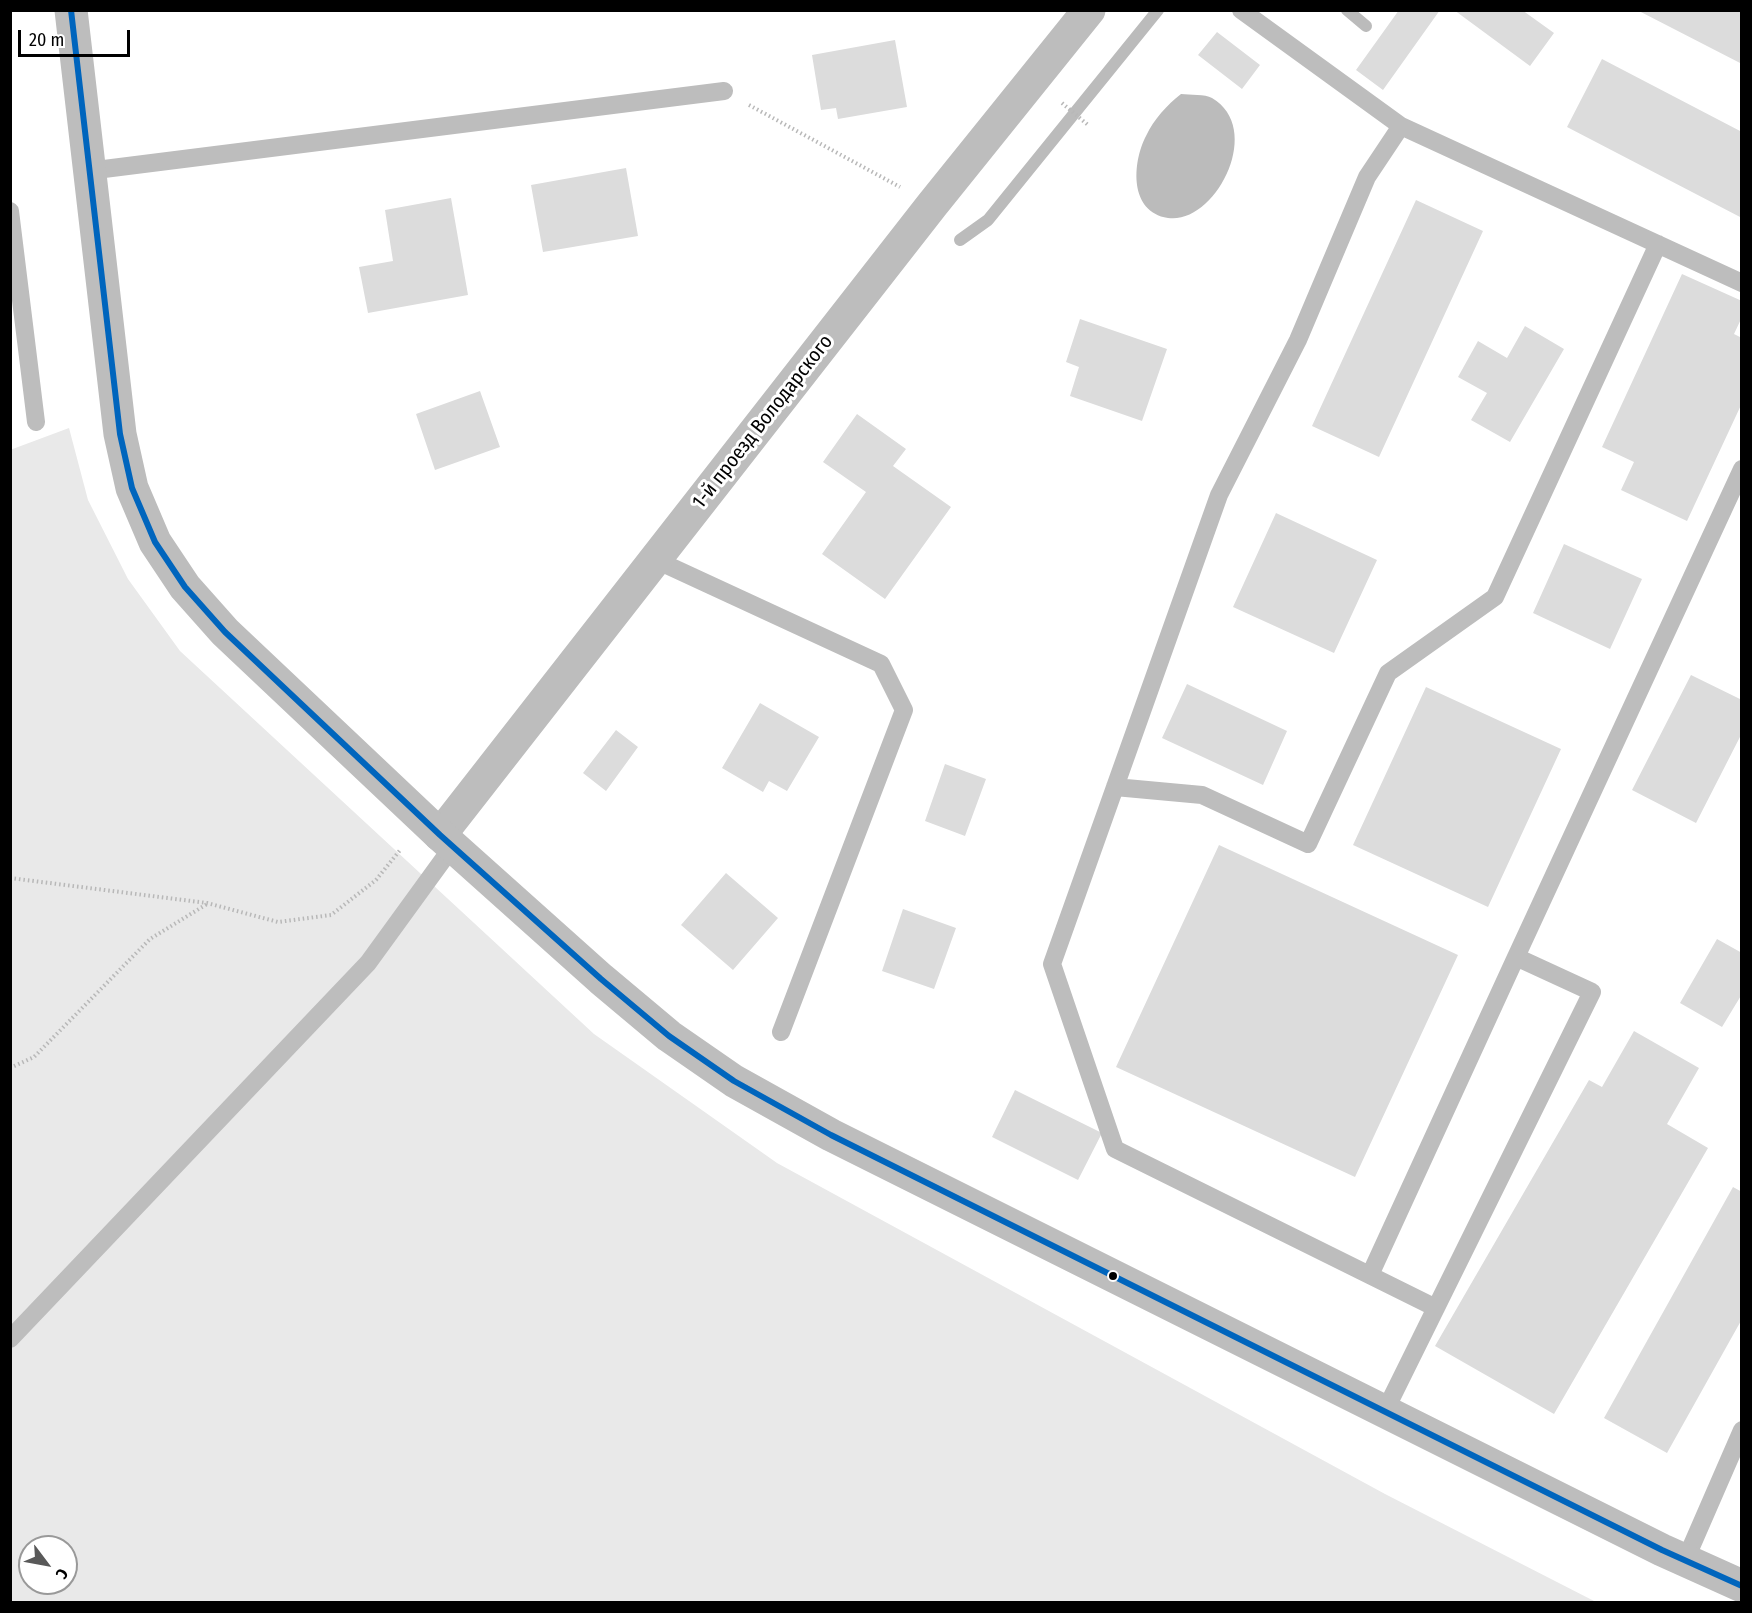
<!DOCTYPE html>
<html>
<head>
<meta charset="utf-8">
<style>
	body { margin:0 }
	#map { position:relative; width:1752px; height:1613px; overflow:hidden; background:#fff; font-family:"Fira Sans Condensed",sans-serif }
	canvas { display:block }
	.frame { position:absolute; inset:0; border:12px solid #000; pointer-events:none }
	.north { position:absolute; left:18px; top:1535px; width:60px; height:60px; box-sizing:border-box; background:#fff; border:2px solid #999; border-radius:50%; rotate:122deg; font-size:16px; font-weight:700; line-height:24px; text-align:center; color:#000 }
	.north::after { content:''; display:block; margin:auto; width:21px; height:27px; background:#595959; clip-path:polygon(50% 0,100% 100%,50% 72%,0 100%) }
	.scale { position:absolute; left:18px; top:30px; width:112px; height:27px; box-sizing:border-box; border:3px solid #000; border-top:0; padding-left:8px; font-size:18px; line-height:21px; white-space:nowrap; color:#000; -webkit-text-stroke:4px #fff; paint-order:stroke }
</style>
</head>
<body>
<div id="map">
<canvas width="1752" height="1613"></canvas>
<div class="frame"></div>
<div class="north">С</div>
<div class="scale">20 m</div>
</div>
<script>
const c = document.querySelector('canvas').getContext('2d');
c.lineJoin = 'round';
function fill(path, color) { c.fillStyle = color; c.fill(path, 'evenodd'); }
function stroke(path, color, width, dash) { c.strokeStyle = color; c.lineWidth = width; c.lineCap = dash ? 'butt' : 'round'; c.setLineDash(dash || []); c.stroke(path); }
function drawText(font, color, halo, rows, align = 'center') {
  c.font = font + ' "Fira Sans Condensed",sans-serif'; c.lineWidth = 6; c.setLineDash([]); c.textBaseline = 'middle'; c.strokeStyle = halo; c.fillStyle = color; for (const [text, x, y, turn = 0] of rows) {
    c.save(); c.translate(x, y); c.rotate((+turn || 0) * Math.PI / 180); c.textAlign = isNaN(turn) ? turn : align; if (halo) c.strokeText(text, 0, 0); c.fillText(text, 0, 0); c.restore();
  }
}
const green = new Path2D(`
	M69 428 88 500 128 579 180 651 594 1034 777 1163 1385 1494 1596 1602H11L10 450ZM30 1547H66V1583H30Z`);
const water = new Path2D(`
	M1181 94C1190 95 1205 94 1212 98 1265 129 1215 225 1168 218 1129 212 1132 163 1146 136 1154 119 1167 105 1181 94Z`);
const stream = new Path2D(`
	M1347 10 1366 26
	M960 240 988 220 1158 10`);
const building = new Path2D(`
	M1399 10H1440L1383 90 1356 70Z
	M1454 10H1522L1554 33 1530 66Z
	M1637 10H1742V64Z
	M1217 32 1260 65 1242 89 1198 55Z
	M895 40 907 107 838 119 836 108 821 110 812 55Z
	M1602 59 1742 132V218L1567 127Z
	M626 168 638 236 543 252 531 185Z
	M451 198 468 295 368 313 359 267 393 261 385 210Z
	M1416 200 1483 231 1379 457 1312 426Z
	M1682 274 1742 301V317L1734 334 1742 338V403L1687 521 1621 490 1634 462 1602 447Z
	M1080 319 1167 349 1142 421 1070 396 1079 367 1066 362Z
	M1525 326 1564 349 1510 442 1471 420 1487 393 1458 377 1478 341 1507 358Z
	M480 391 500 447 435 470 416 414Z
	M857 414 906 449 893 466 951 507 885 599 822 554 866 492 823 462Z
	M1276 513 1377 560 1334 653 1233 607Z
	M1564 544 1642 579 1610 649 1533 613Z
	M1691 675 1742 700V733L1696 823 1632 790Z
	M1187 684 1287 731 1263 785 1162 738Z
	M1426 687 1561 749 1488 907 1353 845Z
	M760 703 819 737 787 791 769 781 763 792 722 768Z
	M616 730 638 747 606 791 583 773Z
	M945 764 986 779 965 836 925 821Z
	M1219 845 1458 955 1355 1177 1116 1067Z
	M726 873 778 918 733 970 681 925Z
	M903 909 956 928 934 989 882 971Z
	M1717 939 1742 953V994L1722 1027 1680 1003Z
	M1634 1031 1699 1068 1667 1124 1708 1148 1554 1414 1435 1346 1589 1080 1602 1087Z
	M1015 1090 1102 1133 1078 1180 992 1137Z
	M1733 1187 1742 1192V1319L1667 1453 1604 1418Z`);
const path = new Path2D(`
	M1062 103 1088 125
	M749 105 900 187
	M10 878 207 903 278 922 331 915 376 880 401 849
	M10 1068 34 1057 150 939 207 904`);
const service = new Path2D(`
	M1241 10 1401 126 1742 283
	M1401 126 1367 177 1298 340 1219 495 1052 964 1115 1149 1436 1308
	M88 171 724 91
	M10 211 36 422
	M656 560 881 664 904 710 781 1032
	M1115 787 1202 795 1308 844 1388 673 1495 597 1658 244
	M1370 1275 1516 957
	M10 1339 368 963 453 846
	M1385 1411 1592 992 1516 957 1742 469
	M1685 1561 1742 1430`);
const minor = new Path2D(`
	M440 835 932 205 1089 10`);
const tertiary = new Path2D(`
	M71 10 120 434 132 488 155 542 185 587 225 632 440 835 601 979 669 1036 734 1081 831 1135 1662 1550 1742 1586`);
const bus1 = new Path2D(`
	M71 10 120 434 132 488 155 542 185 587 225 632 440 835 601 979 669 1036 734 1081 831 1135 1662 1550 1742 1586`);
const markers = [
	[1113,1276,5,"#000"]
];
const streetNames = [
	["1-й проезд Володарского",763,422,-52]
];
fill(green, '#e9e9e9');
fill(water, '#bbb');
stroke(stream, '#bbb', 12);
fill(building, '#dcdcdc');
stroke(path, '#b8b8b8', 4, [1.5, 3]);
stroke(service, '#bdbdbd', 18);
stroke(minor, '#bdbdbd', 33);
stroke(tertiary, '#bdbdbd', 33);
stroke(bus1, '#0065bd', 6);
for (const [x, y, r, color] of markers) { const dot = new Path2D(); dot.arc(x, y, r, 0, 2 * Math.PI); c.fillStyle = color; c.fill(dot); stroke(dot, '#fff', 2); }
drawText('20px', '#000', '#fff', streetNames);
</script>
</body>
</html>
